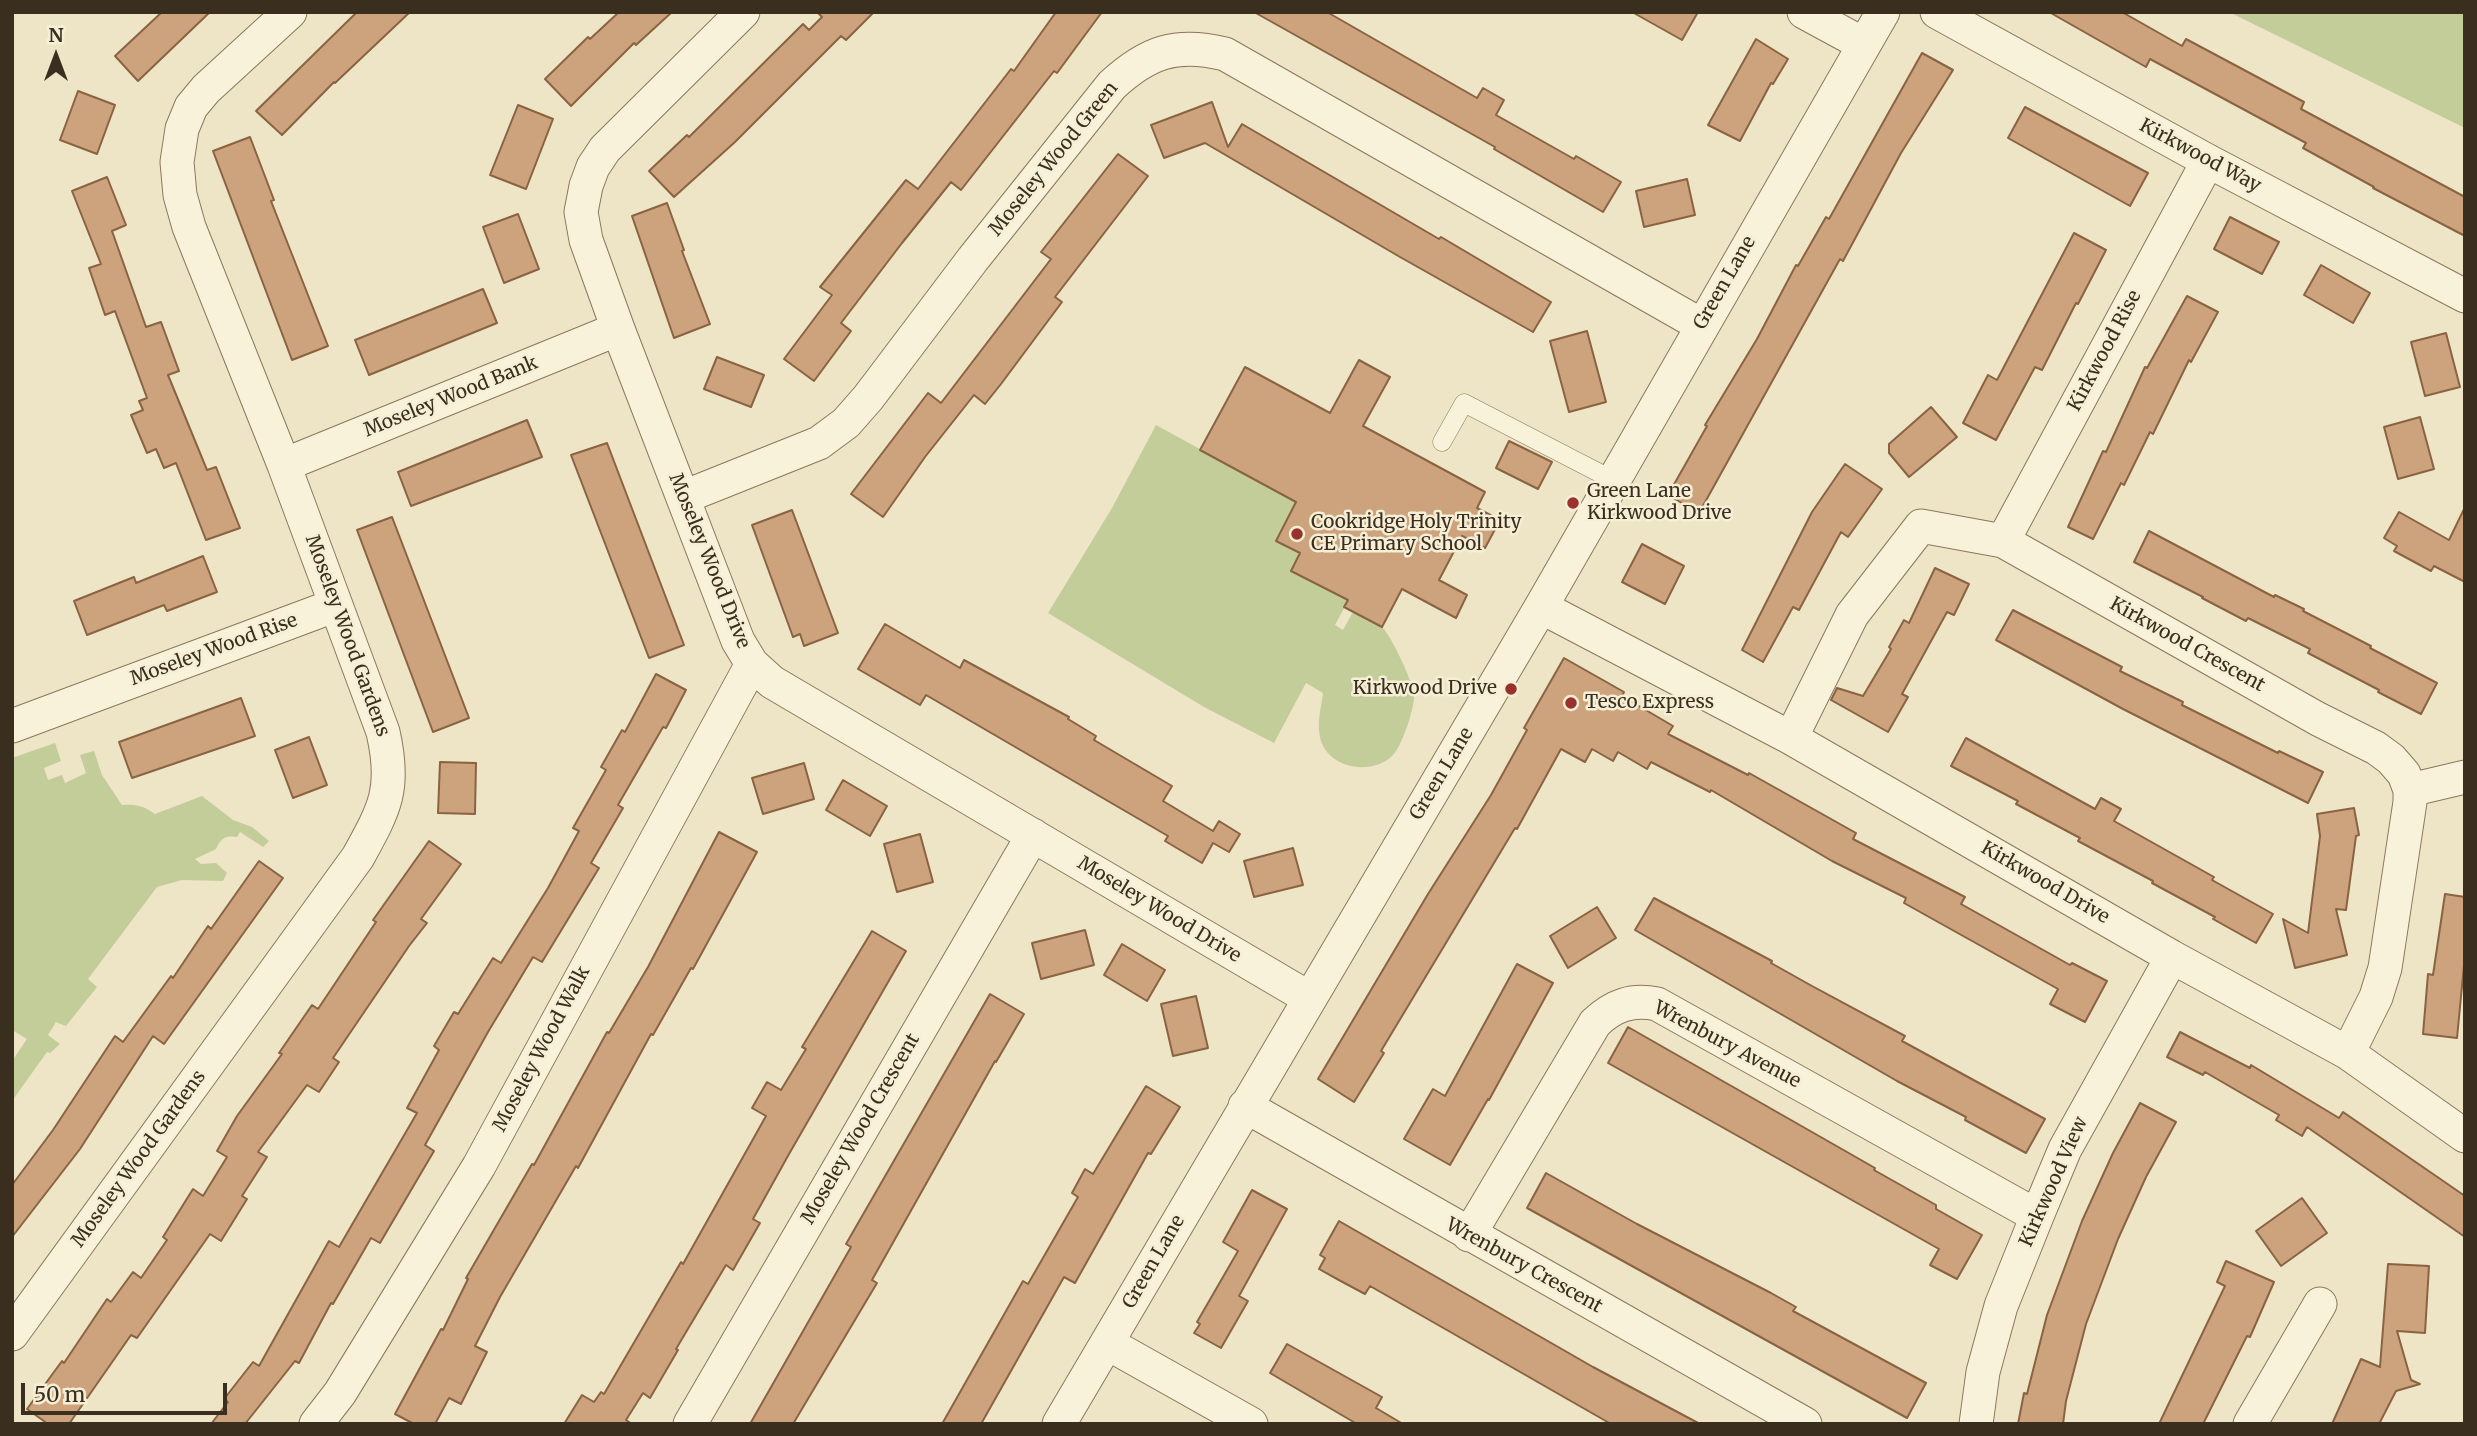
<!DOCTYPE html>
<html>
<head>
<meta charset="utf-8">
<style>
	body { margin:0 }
	#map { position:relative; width:2477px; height:1436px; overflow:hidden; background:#eee5c6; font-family:Merriweather,serif }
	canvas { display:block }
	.frame { position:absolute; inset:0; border:14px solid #3a2e1f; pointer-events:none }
	.north { position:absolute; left:21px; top:21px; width:70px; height:70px; -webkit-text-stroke:5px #f6efd6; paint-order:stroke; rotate:0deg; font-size:19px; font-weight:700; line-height:28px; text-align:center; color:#3a2e1f }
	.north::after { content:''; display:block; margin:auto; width:24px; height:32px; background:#3a2e1f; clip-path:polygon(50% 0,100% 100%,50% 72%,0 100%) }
	.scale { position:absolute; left:21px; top:1383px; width:206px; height:32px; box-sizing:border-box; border:4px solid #3a2e1f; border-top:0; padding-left:9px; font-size:21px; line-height:24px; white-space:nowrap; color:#3a2e1f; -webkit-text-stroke:5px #f6efd6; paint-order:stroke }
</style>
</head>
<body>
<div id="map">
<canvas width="2477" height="1436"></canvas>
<div class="frame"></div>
<div class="north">N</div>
<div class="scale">50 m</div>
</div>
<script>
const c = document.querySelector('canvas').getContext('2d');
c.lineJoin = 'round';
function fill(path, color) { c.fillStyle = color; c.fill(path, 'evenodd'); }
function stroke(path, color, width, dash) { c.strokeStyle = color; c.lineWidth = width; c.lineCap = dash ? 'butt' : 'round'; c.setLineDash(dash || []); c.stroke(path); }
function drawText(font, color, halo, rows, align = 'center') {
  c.font = font + ' Merriweather,serif'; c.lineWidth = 5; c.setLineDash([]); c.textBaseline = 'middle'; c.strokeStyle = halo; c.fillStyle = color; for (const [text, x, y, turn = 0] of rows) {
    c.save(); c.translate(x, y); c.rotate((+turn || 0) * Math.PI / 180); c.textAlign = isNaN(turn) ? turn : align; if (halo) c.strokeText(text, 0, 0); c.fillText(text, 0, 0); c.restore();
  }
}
const green = new Path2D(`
	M2229 12H2465V128Z
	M1156 425 1262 483 1301 493 1276 540 1360 578 1335 625 1343 630 1353 612C1361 616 1375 620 1382 627 1391 635 1413 682 1414 695 1415 707 1402 746 1393 755 1373 776 1330 769 1321 741 1316 726 1321 708 1323 693L1306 683 1274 743 1204 707 1048 613 1112 508Z
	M55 743 61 761 44 768 48 780 62 775 65 783 86 773 80 755 94 751 102 775 122 805C136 804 144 806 155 814L202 796 233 820 252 827 269 841 263 847 240 832 237 837C225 835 221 838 216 849L195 859 201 864 216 863 227 873 223 881 182 880 157 887 88 979 97 987 66 1026 56 1022 48 1035 60 1044 50 1053 47 1052 12 1101V1061L27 1039 12 1030V758Z`);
const building = new Path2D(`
	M162 12H210L138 81 115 56Z
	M357 12H410L335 83 334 82 282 135 256 111Z
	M619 12H672L636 45 634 43 571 106 545 79 588 37 590 39Z
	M817 12H874L846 40 841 36 735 142 674 197 649 171 687 135 689 137 803 24 809 30 822 17Z
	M1056 12H1102L1057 73 1054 71 961 190 951 182 902 243 841 323 851 331 814 381 784 359 832 295 820 287 906 180 918 189 1011 69 1014 71Z
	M1254 12H1327L1477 98 1483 88 1504 100 1496 115 1574 159 1576 156 1621 182 1603 212 1494 149 1495 147Z
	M1632 12H1698L1682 40Z
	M2049 12H2122L2182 46 2186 39 2304 102 2301 109 2465 197V236L2373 188 2374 187 2303 148 2306 143 2150 59 2146 67Z
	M1756 39 1788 59 1773 84 1771 83 1740 141 1708 125Z
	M1922 53 1953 70 1901 153 1843 261 1840 259 1699 513 1668 495 1707 426 1705 425 1757 339 1796 265 1798 266 1826 217 1829 219Z
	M78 91 115 105 97 154 60 140Z
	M1212 102 1228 147 1242 124 1439 239 1441 237 1551 302 1533 332 1400 257 1205 143 1164 158 1151 125Z
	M518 105 553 119 526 189 490 175Z
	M2025 107 2148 173 2130 206 2008 138Z
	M250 137 274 200 271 201 328 346 292 360 213 151Z
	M1118 154 1148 176 1055 297 1062 302 1001 384 985 404 974 395 925 457 883 517 851 494 928 393 941 403 1051 259 1041 252Z
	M107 177 126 225 112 231 146 327 161 322 179 371 168 375 207 470 216 467 240 528 206 540 176 463 164 468 156 449 147 453 131 415 143 410 139 401 147 398 115 311 105 315 89 268 101 264 72 191Z
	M1687 179 1695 215 1644 227 1636 191Z
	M667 203 684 250 682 251 710 324 674 338 632 216Z
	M518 214 539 269 504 283 483 227Z
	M2230 217 2279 242 2262 274 2214 249Z
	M2074 233 2106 250 2078 304 2076 303 2042 370 2035 367 1996 440 1963 423 1988 375 1997 380Z
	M2321 265 2370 293 2353 323 2304 295Z
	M483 289 497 323 369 375 355 340Z
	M2187 296 2218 312 2191 362 2189 360 2153 434 2150 432 2124 485 2121 483 2093 539 2068 527 2103 451 2106 452 2145 367 2147 368Z
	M1587 331 1606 402 1569 412 1550 341Z
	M2446 333 2460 387 2425 396 2411 342Z
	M717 357 764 375 751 407 704 389Z
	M1359 360 1390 377 1363 426 1485 492 1477 508 1500 520 1485 548 1462 536 1439 580 1467 595 1456 618 1402 589 1382 627 1344 607 1348 600 1291 571 1300 553 1276 541 1296 502 1200 450 1245 367 1330 413Z
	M1931 407 1957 437 1909 477 1889 453V444Z
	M2420 417 2434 469 2398 479 2384 427Z
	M527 420 542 457 411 506 398 472Z
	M1509 441 1552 462 1538 489 1496 468Z
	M607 443 684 645 649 658 571 455Z
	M1845 464 1882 489 1848 537 1841 532 1799 610 1793 607 1763 662 1742 650 1812 512Z
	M2465 507V582L2434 566 2431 571 2394 551 2397 546 2384 538 2399 512 2449 540Z
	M792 510 838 633 804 646 800 634 793 637 752 525Z
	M392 517 469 718 433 732 357 530Z
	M2149 531 2274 597 2275 595 2304 609 2303 611 2371 646 2370 648 2437 683 2421 714 2378 692 2379 690 2308 653 2310 649 2248 618 2246 621 2202 598 2203 597 2134 562Z
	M1642 544 1684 566 1665 604 1622 582Z
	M203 556 217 592 167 611 164 605 87 635 74 601 134 577 136 583Z
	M1935 568 1969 584 1954 615 1947 612 1902 694 1908 697 1888 732 1831 700 1837 688 1863 696 1891 649 1889 647 1904 620 1909 623Z
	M2013 610 2122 667 2120 671 2183 702 2182 705 2278 753 2279 751 2323 772 2308 803 2123 709 1996 640Z
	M885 624 960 668 964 660 1069 717 1068 719 1096 736 1094 740 1172 786 1163 801 1213 831 1219 821 1240 834 1229 852 1213 843 1202 863 1165 841 1168 836 926 695 920 705 858 669Z
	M1564 658 1624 692 1622 696 1673 726 1668 734 1748 775 1749 773 1856 833 1853 839 1965 897 1961 904 2070 965 2072 963 2107 981 2085 1022 2050 1004 2058 989 1904 903 1906 898 1832 861 1711 790 1710 792 1651 762 1647 769 1618 752 1613 761 1592 749 1585 762 1561 749 1517 829 1515 828 1381 1051 1384 1053 1354 1102 1318 1079 1428 894 1491 795 1527 730 1524 728Z
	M656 674 686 690 666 728 663 727 618 805 623 808 591 863 599 868 542 962 533 957 488 1032 425 1145 434 1151 380 1243 371 1238 333 1304 331 1303 299 1363 295 1361 245 1424H211L228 1402 224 1399 253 1362 259 1366 329 1241 339 1247 417 1113 407 1108 439 1050 434 1046 454 1012 458 1014 493 958 501 963 548 888 579 831 573 828 606 770 601 767 622 730 625 732Z
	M241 698 255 736 132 778 119 742Z
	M309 737 327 785 293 798 275 750Z
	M1966 738 2095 809 2101 798 2121 809 2114 821 2214 877 2212 880 2273 914 2256 943 2213 919 2215 917 2152 883 2153 881 2078 841 2080 838 2016 804 2018 801 1951 766Z
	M440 762 476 763 475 814 438 813Z
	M804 763 814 799 763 814 752 778Z
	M843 780 887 806 870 836 826 810Z
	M2354 808 2359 835 2356 836 2346 910 2336 909 2347 955 2295 968 2283 919 2308 933 2320 836 2317 814Z
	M719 832 757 852 693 969 691 968 653 1035 651 1034 578 1168 576 1166 500 1297 475 1346 487 1352 461 1404 449 1398 435 1424H414L395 1414 441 1329 443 1330 468 1279 466 1278 532 1164 534 1165 607 1032 609 1033 648 967Z
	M920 834 933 882 897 892 884 844Z
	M429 841 461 864 421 919 427 923 409 946 333 1058 339 1062 319 1092 307 1085 258 1152 267 1157 242 1196 247 1199 221 1241 210 1234 137 1338 131 1335 69 1424H48L27 1409 62 1361 64 1363 107 1299 111 1302 133 1272 141 1278 167 1240 163 1237 193 1189 203 1196 227 1157 217 1151 237 1116 282 1054 279 1053 312 1005 318 1009 376 922 373 920Z
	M1293 848 1303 885 1254 897 1244 861Z
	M259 861 283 878 164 1044 153 1036 80 1149 12 1237V1185L53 1130 115 1036 123 1042 171 976 173 978 208 926 211 929Z
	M2445 894 2465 897V955L2457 1038 2423 1034 2428 974 2433 975Z
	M1654 898 1772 961 1771 963 1812 986 1905 1036 1902 1041 2045 1119 2026 1153 1965 1120 1966 1117 1897 1081 1635 930Z
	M1597 907 1616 938 1568 968 1550 936Z
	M1085 930 1094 965 1041 979 1032 943Z
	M872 931 906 951 789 1154 753 1219 760 1223 733 1270 726 1265 676 1349 678 1350 650 1398 643 1393 626 1420 632 1424H564L582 1395 594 1402 601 1392 604 1394 681 1262 683 1264 766 1116 752 1108 767 1082 781 1090 806 1049 802 1047Z
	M1122 944 1165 970 1147 1001 1104 975Z
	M1517 964 1553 983 1489 1100 1488 1099 1450 1165 1404 1139 1433 1089 1445 1096Z
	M990 994 1024 1014 996 1062 995 1061 872 1280 877 1283 793 1424H750L851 1247 846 1244Z
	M1196 996 1208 1048 1173 1056 1161 1004Z
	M1628 1027 1875 1168 1874 1170 1936 1205V1209L1982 1235 1957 1279 1930 1265 1939 1249 1608 1063Z
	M2180 1032 2250 1068 2251 1065 2339 1118 2343 1112 2465 1196V1237L2307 1127 2302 1136 2276 1120 2279 1115 2205 1072 2203 1075 2167 1057Z
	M1146 1086 1180 1107 1151 1154 1148 1153 1075 1283 1064 1277 981 1424H942L1023 1281 1028 1284 1078 1197 1072 1193 1085 1169 1093 1174Z
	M2140 1103 2176 1122 2146 1177 2118 1239 2086 1324 2066 1401 2063 1424H2018L2024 1393 2027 1394 2047 1315 2082 1221 2113 1153Z
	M1546 1173 1637 1224 1771 1293 1796 1307 1793 1311 1926 1383 1907 1418 1527 1208Z
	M1252 1190 1287 1209 1239 1296 1248 1301 1221 1348 1194 1333 1200 1324 1197 1322 1238 1251 1223 1242Z
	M2302 1198 2327 1233 2281 1266 2256 1231Z
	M1339 1221 1593 1367 1700 1424H1611L1370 1286 1365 1294 1337 1279 1319 1269 1325 1258 1320 1255Z
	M2226 1261 2274 1282 2250 1337 2247 1336 2203 1424H2159L2225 1286 2217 1282Z
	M2388 1264 2429 1266 2425 1333 2397 1331 2411 1380 2420 1384 2396 1391 2379 1424H2332L2361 1359 2380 1367Z
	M1287 1344 1382 1397 1376 1408 1403 1424H1357L1270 1373Z`);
const lane = new Path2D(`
	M1442 442 1464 403 1613 480`);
const street = new Path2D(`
	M743 12 605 149 593 167 586 186 581 212 586 240 618 329 738 641 752 664 772 682 1309 998
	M1804 12 1863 44
	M1937 12 2208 161 2465 296
	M284 465 618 329
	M684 497 819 443 846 423 868 398 973 259 1112 85C1148 52 1176 42 1225 54L1701 325
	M2003 541 2208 161
	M1541 607 1791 738 2172 957 2348 1053 2465 1136
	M12 726 336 605
	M1791 738 1852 615 1921 526 2003 541 2318 719 2376 748 2391 759 2404 774 2410 790V802L2385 968 2376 997 2348 1053
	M2410 790 2465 777
	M1245 1106 1805 1424
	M1469 1235 1595 1023C1614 1005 1632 999 1657 1004L2037 1216
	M12 1334 358 857C385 808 396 789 383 732L284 465 189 227 180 195 177 162 182 129 191 107 206 89 290 12
	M1107 1343 1251 1424
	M316 1424 340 1393 479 1166 752 664
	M690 1424 1033 835
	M1059 1424 1541 607 1883 12
	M1976 1424 1983 1372 2001 1306 2037 1216 2065 1149 2172 957
	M2250 1424 2320 1304`);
const markers = [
	[1573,503,7,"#99322c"],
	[1297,534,7,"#99322c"],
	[1511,689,7,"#99322c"],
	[1571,703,7,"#99322c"]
];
const streetNames = [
	["Kirkwood Way",2200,156,28],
	["Moseley Wood Green",1054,159,-51],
	["Green Lane",1725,283,-60],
	["Kirkwood Rise",2105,351,-62],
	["Moseley Wood Bank",451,397,-22],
	["Moseley Wood Drive",709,561,68],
	["Moseley Wood Gardens",347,636,70],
	["Kirkwood Crescent",2187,645,29],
	["Moseley Wood Rise",214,650,-20],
	["Green Lane",1442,774,-59],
	["Kirkwood Drive",2045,883,30],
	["Moseley Wood Drive",1159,910,31],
	["Wrenbury Avenue",1727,1045,28],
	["Moseley Wood Walk",542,1049,-62],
	["Moseley Wood Crescent",861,1129,-60],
	["Moseley Wood Gardens",139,1159,-54],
	["Kirkwood View",2054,1182,-66],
	["Green Lane",1154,1262,-60],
	["Wrenbury Crescent",1524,1266,29]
];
const poiNames = [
	["Green Lane",1587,492],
	["Kirkwood Drive",1587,514],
	["Cookridge Holy Trinity",1311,523],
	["CE Primary School",1311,545],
	["Kirkwood Drive",1497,689,"right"],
	["Tesco Express",1585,703]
];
fill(green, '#c3cd9a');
fill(building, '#cca37d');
stroke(building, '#896342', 2);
stroke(lane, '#8a775c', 19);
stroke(street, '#8a775c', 35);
stroke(lane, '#f9f2da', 18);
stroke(street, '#f9f2da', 33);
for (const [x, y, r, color] of markers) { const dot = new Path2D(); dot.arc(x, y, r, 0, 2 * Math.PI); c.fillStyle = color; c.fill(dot); stroke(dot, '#f6efd6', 2.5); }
drawText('19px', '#3a2e1f', '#f6efd6', streetNames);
drawText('19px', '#3a2e1f', '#f6efd6', poiNames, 'left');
</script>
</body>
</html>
